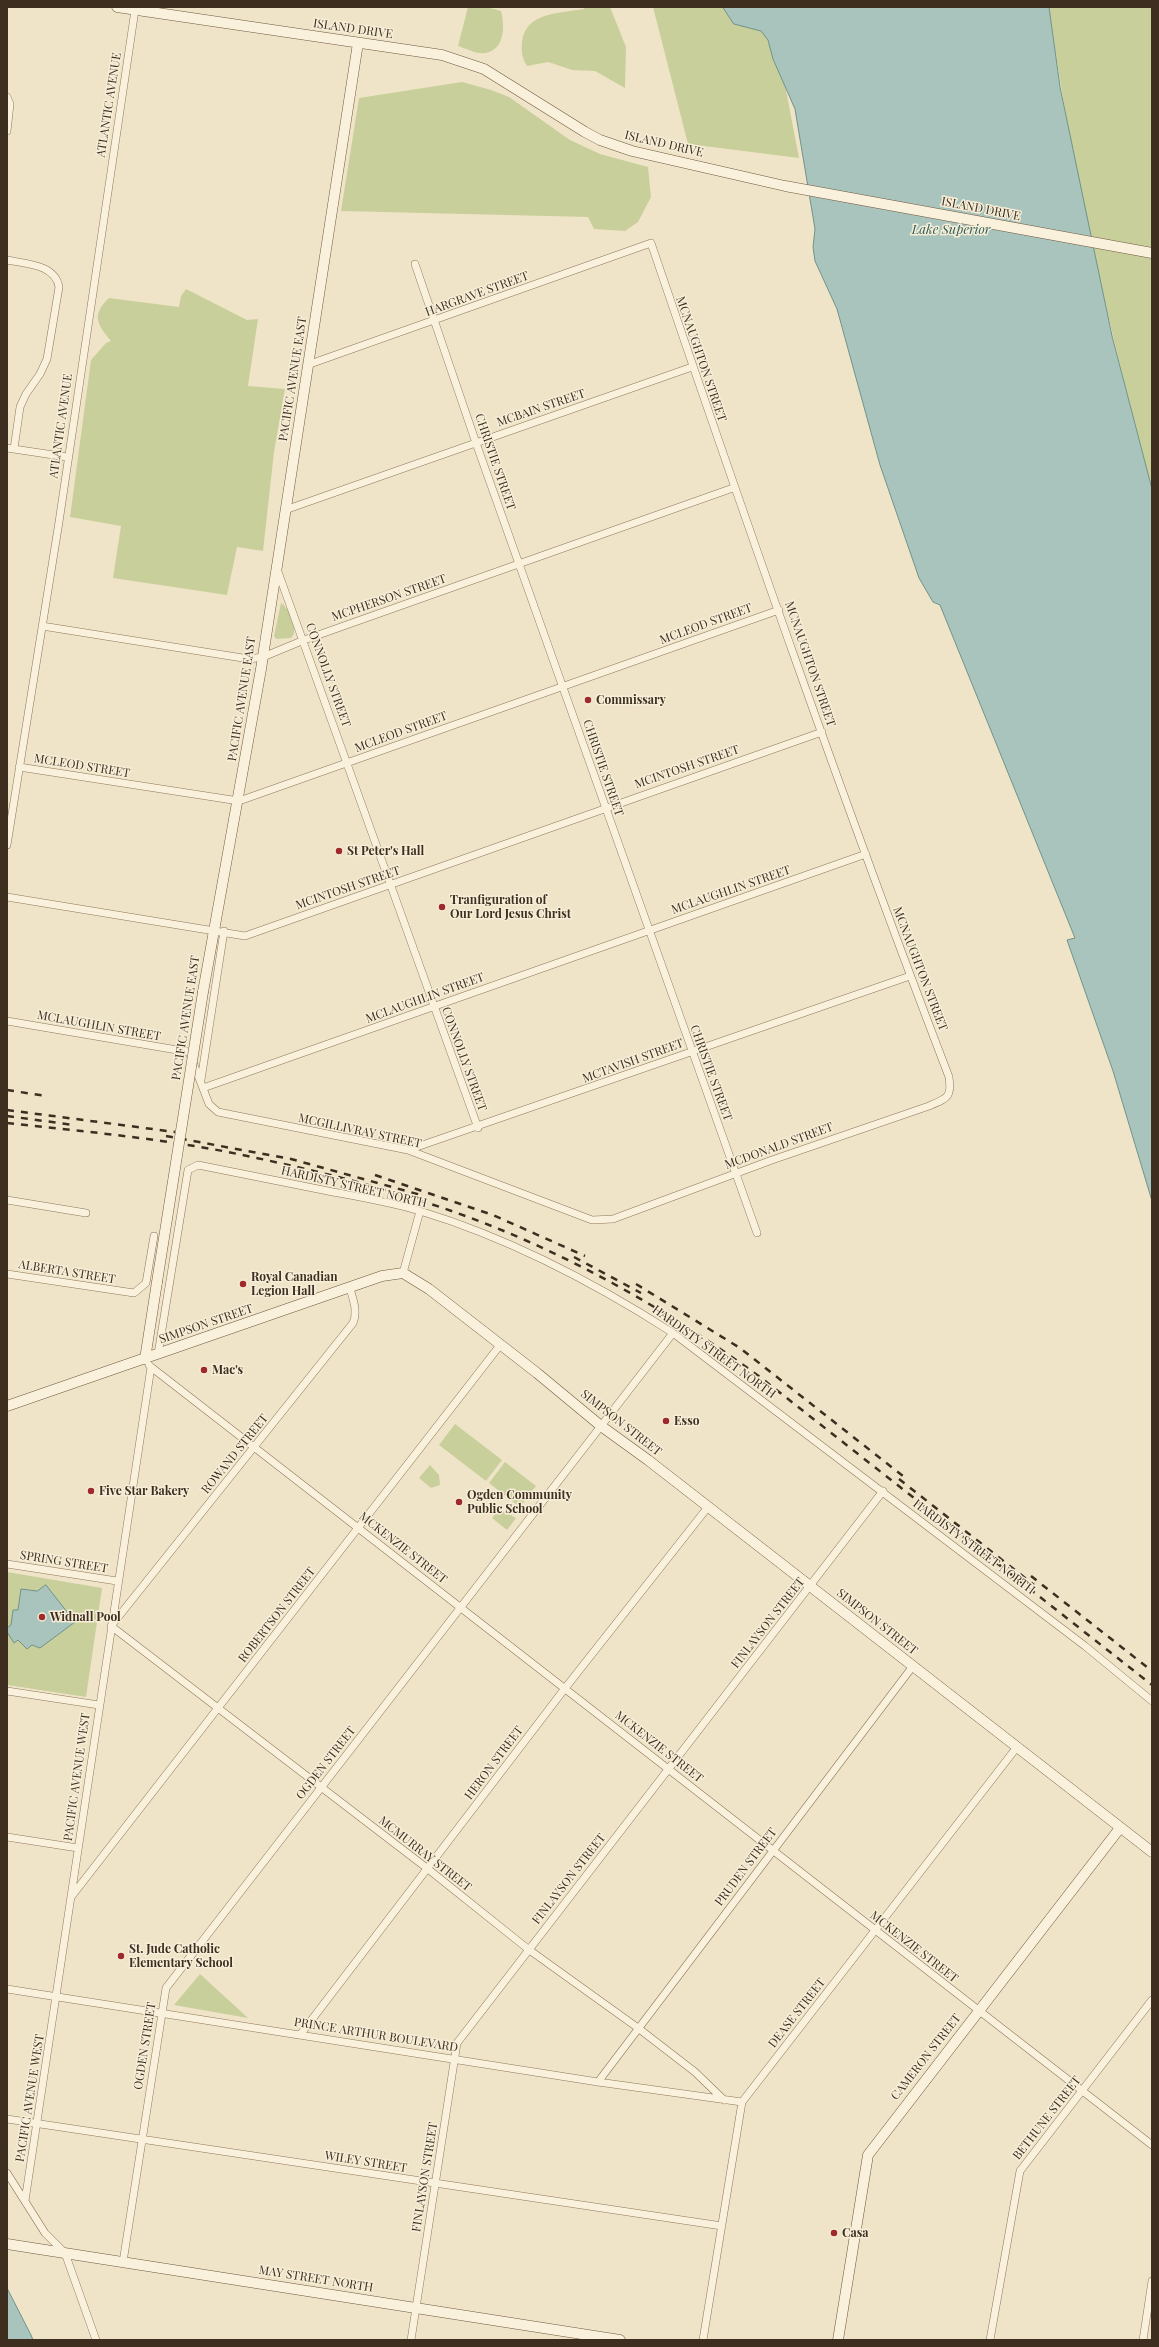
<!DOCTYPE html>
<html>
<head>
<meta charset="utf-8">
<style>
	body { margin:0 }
	#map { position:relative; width:1159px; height:2347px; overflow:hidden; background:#f0e4c8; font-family:"Playfair Display",serif }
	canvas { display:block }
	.frame { position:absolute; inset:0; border:8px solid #3d2e20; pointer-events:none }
</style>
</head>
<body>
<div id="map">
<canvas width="1159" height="2347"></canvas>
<div class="frame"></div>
</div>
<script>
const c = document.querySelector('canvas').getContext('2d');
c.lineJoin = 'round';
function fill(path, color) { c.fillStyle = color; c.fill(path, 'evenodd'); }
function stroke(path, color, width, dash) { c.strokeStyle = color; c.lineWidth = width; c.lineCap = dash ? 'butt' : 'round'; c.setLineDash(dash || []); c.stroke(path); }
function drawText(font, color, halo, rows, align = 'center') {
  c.font = font + ' "Playfair Display",serif'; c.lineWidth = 3; c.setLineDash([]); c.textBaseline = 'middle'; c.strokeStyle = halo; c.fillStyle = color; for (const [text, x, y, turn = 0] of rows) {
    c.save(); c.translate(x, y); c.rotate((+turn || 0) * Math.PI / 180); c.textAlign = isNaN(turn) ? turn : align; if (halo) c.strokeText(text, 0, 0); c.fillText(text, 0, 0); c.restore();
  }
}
const green = new Path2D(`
	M468 7H486L501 11C505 26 505 50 485 53 478 55 465 48 458 46Z
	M585 7H610L626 47 625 88 595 71 572 70 548 62 527 66C522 58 521 51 522 42 525 12 561 13 584 9Z
	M653 7H770L799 158 688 144Z
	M1049 7H1152V489C1110 330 1071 170 1049 7Z
	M462 82 491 90 509 97 570 140 600 154 648 167 651 197 638 222 625 231 594 229 588 217 341 211 359 98Z
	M186 289 247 320 258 319 248 386 285 389 274 452 263 551 237 547 227 595 113 578 121 526 70 517 91 360 106 343 111 341C97 324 91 315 109 298L179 307 181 296Z
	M281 603C289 608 300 630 291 638L276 639 274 636Z
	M455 1424 502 1460 486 1481 439 1445Z
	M505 1462 536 1486 520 1507 489 1483Z
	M430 1465 439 1475 440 1485 431 1488 419 1478Z
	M499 1509 516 1518 507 1530 492 1518Z
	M7 1572 102 1588 86 1697 7 1685Z
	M200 1974 248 2018 174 2005Z`);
const water = new Path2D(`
	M723 7H1049L1060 87 1112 336 1152 489V1201L1113 1071 1067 940 1075 938 940 605 933 602 919 578 880 465 837 309 815 261 813 247 815 229 795 109 773 59 768 40 761 31 734 24Z
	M46 1585 75 1622 40 1648 32 1645 27 1649 18 1640 14 1643 7 1632V1628L11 1625 13 1610H18L21 1589 37 1591Z
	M7 2288 31 2335 33 2340H8Z`);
const street = new Path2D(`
	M7 97 10 104 7 131
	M7 260C26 264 55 264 59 287L47 359 40 374 26 394 20 407 14 449
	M415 264 476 443 757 1233
	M7 448 67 457
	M285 510 692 367
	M277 569 478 1128
	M42 626 249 659 263 657 304 640 733 488
	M19 767 239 801 779 610
	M7 845 59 522 135 10
	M7 897 245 936 822 732
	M7 1021 189 1052 209 1104 218 1112 408 1150 592 1220 613 1219 772 1160 929 1106C948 1098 952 1097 949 1077 843 801 746 522 651 243L310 364
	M201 1080 224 931
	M203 1088 866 854
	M408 1150 910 976
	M7 1200 86 1213
	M403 1273 420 1211
	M7 1274 134 1293 146 1283 154 1236
	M158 1354 188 1170 198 1165C241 1174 285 1182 328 1191 359 1197 390 1202 420 1211 509 1238 595 1283 673 1333L1085 1646 1152 1701
	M151 1367 1152 2145
	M7 1564 117 1581
	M111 1626 428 1869 528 1949 638 2028 695 2072 724 2100
	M111 1626 353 1323C358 1311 353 1300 350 1288
	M7 1691 99 1705
	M7 1837 78 1848
	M71 1897 501 1344
	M7 1989 598 2082 742 2102
	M300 2035 566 1687 708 1507
	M598 2082 913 1666
	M7 2119 722 2226
	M7 2173 45 2233 65 2253 96 2340
	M25 2201 151 1367 149 1365
	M123 2262 166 1988 673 1333
	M411 2340 457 2043 883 1491
	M703 2340 742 2102 1017 1747
	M990 2340 1020 2171 1152 2000
	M1143 2340 1152 2281`);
const secondary = new Path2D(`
	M117 7 442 55 484 69 585 132 600 140 632 151 785 186 1152 253
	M203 992 261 669 358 43
	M145 1359 157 1282
	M7 1406 382 1276 403 1273 429 1289 537 1373 601 1426 648 1460 1152 1852
	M7 2244 620 2340
	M838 2340 868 2155 1120 1828`);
const rail = new Path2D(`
	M7 1090 46 1096
	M7 1110 175 1132
	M7 1116 74 1125
	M7 1123C81 1131 155 1138 228 1152 326 1172 426 1197 518 1237 604 1274 684 1322 760 1377L1152 1685
	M166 1136 291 1159 421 1195
	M375 1175 493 1215 585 1256
	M574 1257 641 1293
	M636 1284 740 1348 908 1480
	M899 1479 1034 1585
	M1031 1576 1152 1671`);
const secondaryBridge = new Path2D(`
	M157 1282 203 992`);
const markers = [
	[588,700,4,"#9e2a2b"],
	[339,851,4,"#9e2a2b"],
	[442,907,4,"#9e2a2b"],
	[243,1284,4,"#9e2a2b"],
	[204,1370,4,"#9e2a2b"],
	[666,1421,4,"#9e2a2b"],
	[91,1491,4,"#9e2a2b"],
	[459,1502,4,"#9e2a2b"],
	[42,1617,4,"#9e2a2b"],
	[121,1956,4,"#9e2a2b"],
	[834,2233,4,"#9e2a2b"]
];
const streetNames = [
	["ISLAND DRIVE",353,29,8],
	["ATLANTIC AVENUE",109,105,-81],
	["ISLAND DRIVE",664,144,13],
	["ISLAND DRIVE",981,209,11],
	["HARGRAVE STREET",477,294,-20],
	["MCNAUGHTON STREET",701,359,71],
	["PACIFIC AVENUE EAST",293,379,-81],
	["MCBAIN STREET",541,408,-19],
	["ATLANTIC AVENUE",61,426,-82],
	["CHRISTIE STREET",495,462,71],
	["MCPHERSON STREET",389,598,-19],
	["MCLEOD STREET",706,624,-20],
	["MCNAUGHTON STREET",810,664,71],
	["CONNOLLY STREET",328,675,70],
	["PACIFIC AVENUE EAST",242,699,-81],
	["MCLEOD STREET",401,732,-20],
	["MCLEOD STREET",82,766,9],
	["MCINTOSH STREET",687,767,-19],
	["CHRISTIE STREET",603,768,71],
	["MCINTOSH STREET",348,888,-19],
	["MCLAUGHLIN STREET",731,890,-19],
	["MCNAUGHTON STREET",920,969,69],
	["MCLAUGHLIN STREET",425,998,-20],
	["PACIFIC AVENUE EAST",186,1018,-81],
	["MCLAUGHLIN STREET",99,1026,10],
	["CONNOLLY STREET",464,1059,70],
	["MCTAVISH STREET",633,1061,-20],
	["CHRISTIE STREET",711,1073,70],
	["MCGILLIVRAY STREET",360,1131,12],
	["MCDONALD STREET",779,1146,-20],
	["HARDISTY STREET NORTH",354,1187,13],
	["ALBERTA STREET",67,1272,9],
	["SIMPSON STREET",206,1324,-19],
	["HARDISTY STREET NORTH",714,1352,36],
	["SIMPSON STREET",621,1423,38],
	["ROWAND STREET",235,1454,-51],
	["HARDISTY STREET NORTH",974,1547,37],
	["MCKENZIE STREET",403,1548,38],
	["SPRING STREET",64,1562,9],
	["ROBERTSON STREET",277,1615,-52],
	["SIMPSON STREET",877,1622,38],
	["FINLAYSON STREET",768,1623,-52],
	["MCKENZIE STREET",659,1747,38],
	["OGDEN STREET",326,1763,-52],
	["HERON STREET",494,1763,-53],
	["PACIFIC AVENUE WEST",77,1777,-82],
	["MCMURRAY STREET",425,1854,38],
	["PRUDEN STREET",746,1867,-53],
	["FINLAYSON STREET",569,1879,-52],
	["MCKENZIE STREET",914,1947,38],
	["DEASE STREET",797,2013,-52],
	["PRINCE ARTHUR BOULEVARD",376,2035,9],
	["OGDEN STREET",145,2046,-81],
	["CAMERON STREET",926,2057,-52],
	["PACIFIC AVENUE WEST",30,2098,-81],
	["BETHUNE STREET",1047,2118,-52],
	["WILEY STREET",366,2162,9],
	["FINLAYSON STREET",425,2177,-81],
	["MAY STREET NORTH",316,2279,9]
];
const poiNames = [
	["Commissary",596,700],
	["St Peter's Hall",347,851],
	["Tranfiguration of",450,900],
	["Our Lord Jesus Christ",450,914],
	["Royal Canadian",251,1277],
	["Legion Hall",251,1291],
	["Mac's",212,1370],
	["Esso",674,1421],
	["Five Star Bakery",99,1491],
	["Ogden Community",467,1495],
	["Public School",467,1509],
	["Widnall Pool",50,1617],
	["St. Jude Catholic",129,1949],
	["Elementary School",129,1963],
	["Casa",842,2233]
];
const waterNames = [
	["Lake Superior",951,230]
];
fill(green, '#c9cf9b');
fill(water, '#a9c4bc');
stroke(water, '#6f938a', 1);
stroke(street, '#8d765c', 8);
stroke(secondary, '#6f573f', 11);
stroke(street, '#faf1dc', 7);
stroke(secondary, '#faf1dc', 10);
stroke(rail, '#3d2e20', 2.5, [7, 7]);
stroke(secondaryBridge, '#6f573f', 11, []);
stroke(secondaryBridge, '#faf1dc', 10);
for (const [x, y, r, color] of markers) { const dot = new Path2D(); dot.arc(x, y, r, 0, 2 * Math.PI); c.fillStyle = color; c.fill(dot); stroke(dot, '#f7eed8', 1.5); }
drawText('12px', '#3d2e20', '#f7eed8', streetNames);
drawText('bold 12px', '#3d2e20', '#f7eed8', poiNames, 'left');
drawText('italic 13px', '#2f5d5a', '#f7eed8', waterNames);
</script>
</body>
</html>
